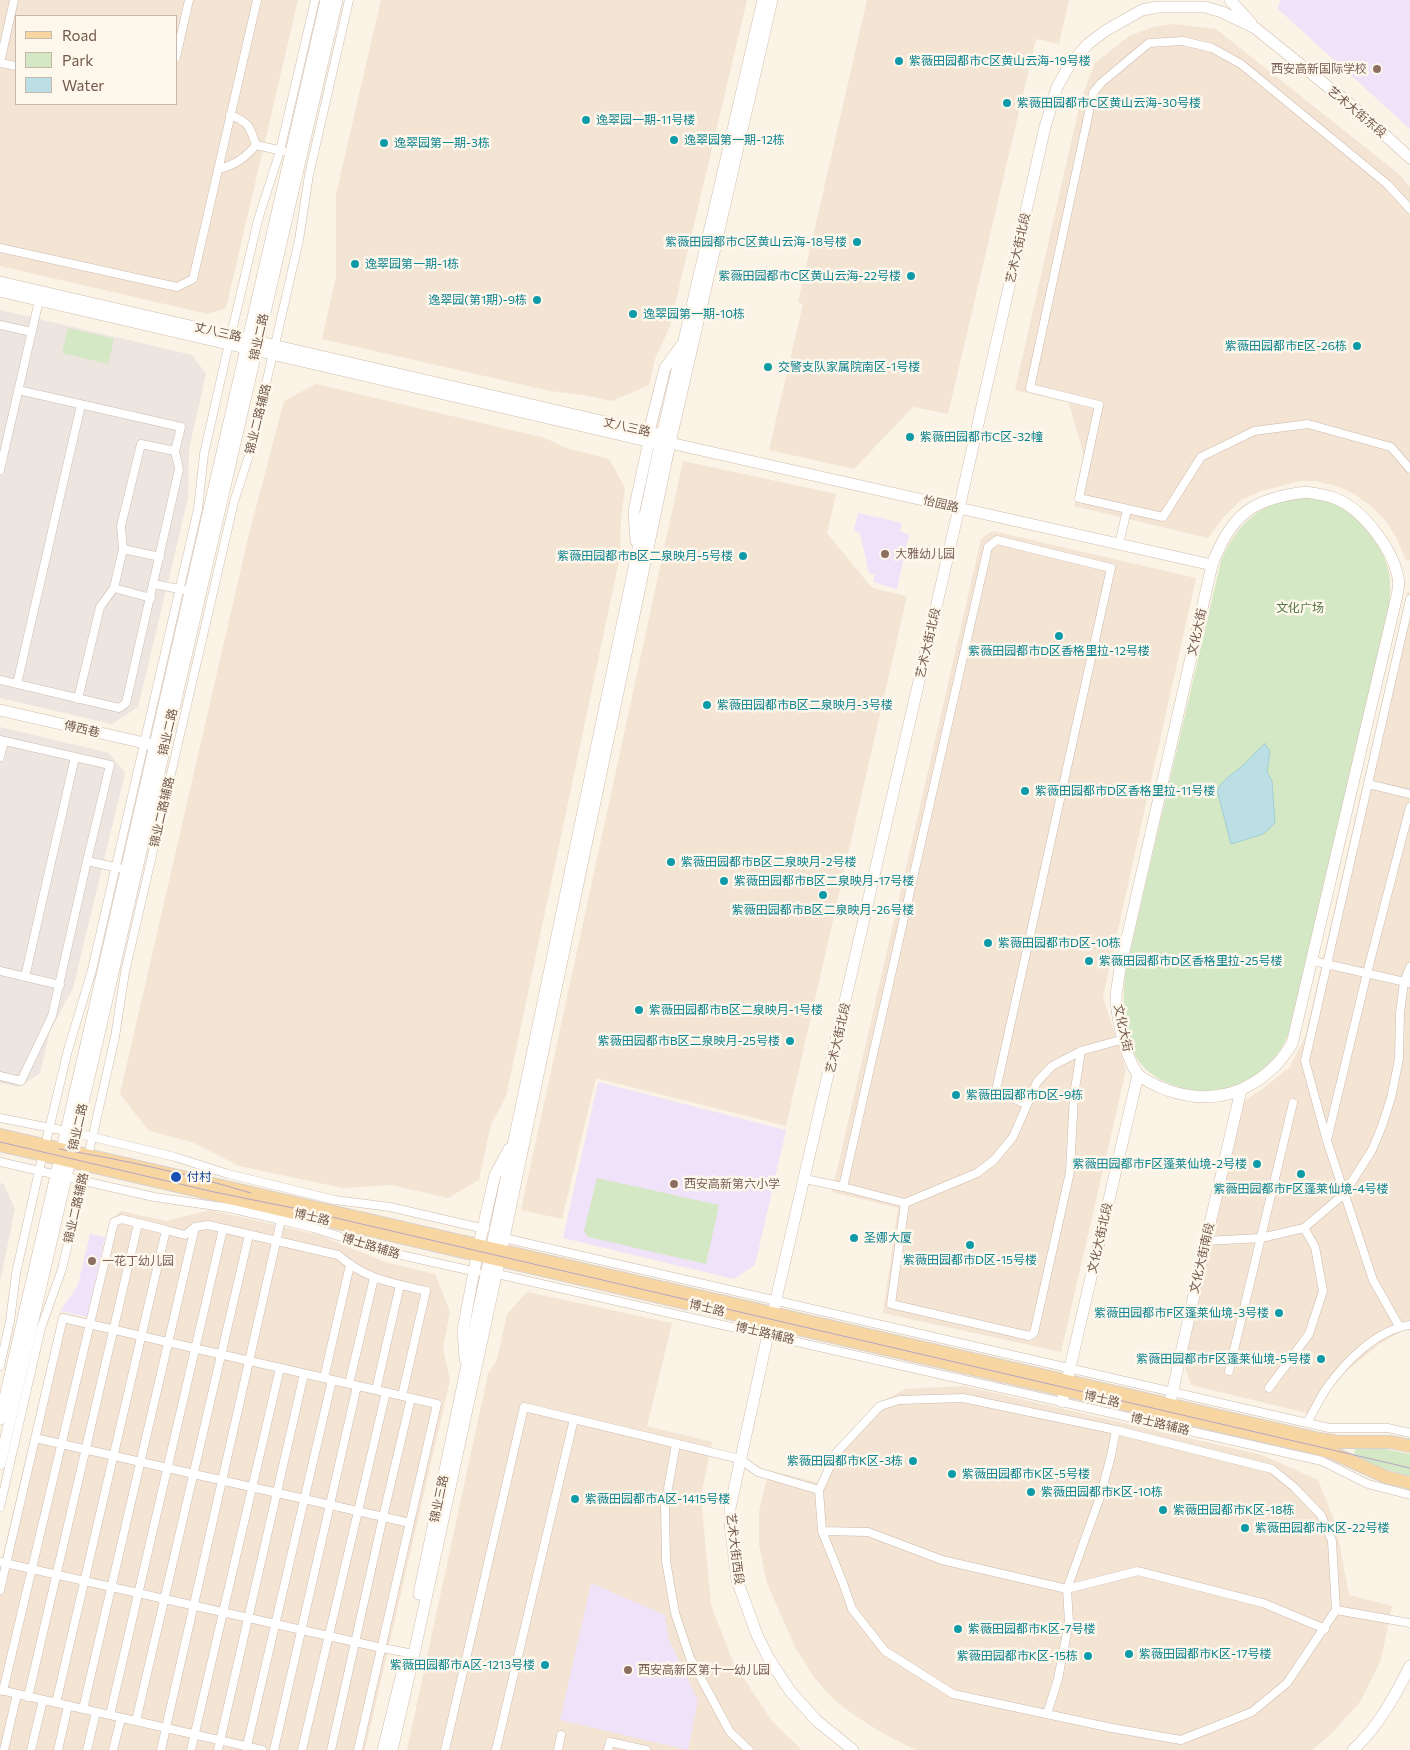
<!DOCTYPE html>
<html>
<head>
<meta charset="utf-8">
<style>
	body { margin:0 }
	#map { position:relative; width:1410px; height:1750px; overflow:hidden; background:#fbf3e6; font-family:Commissioner,sans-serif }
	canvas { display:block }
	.legend { position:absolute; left:15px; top:15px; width:162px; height:90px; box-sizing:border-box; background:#fef7ec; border:1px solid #c6b8ac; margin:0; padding:6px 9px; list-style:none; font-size:15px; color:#73594c }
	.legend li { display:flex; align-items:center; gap:10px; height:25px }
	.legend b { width:25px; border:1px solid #c6b8ac }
</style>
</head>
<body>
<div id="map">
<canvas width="1410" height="1750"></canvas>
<ul class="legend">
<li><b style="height:6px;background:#f7d6a1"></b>Road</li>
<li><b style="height:14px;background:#d4e8c5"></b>Park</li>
<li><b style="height:14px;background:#bbdfe4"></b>Water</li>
</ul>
</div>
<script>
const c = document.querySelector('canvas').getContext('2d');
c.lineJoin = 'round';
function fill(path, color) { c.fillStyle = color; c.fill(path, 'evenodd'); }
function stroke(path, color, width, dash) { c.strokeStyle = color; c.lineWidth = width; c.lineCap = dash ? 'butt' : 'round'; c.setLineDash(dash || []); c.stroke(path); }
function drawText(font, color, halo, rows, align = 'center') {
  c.font = font + ' Commissioner,"Noto Sans SC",sans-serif'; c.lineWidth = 5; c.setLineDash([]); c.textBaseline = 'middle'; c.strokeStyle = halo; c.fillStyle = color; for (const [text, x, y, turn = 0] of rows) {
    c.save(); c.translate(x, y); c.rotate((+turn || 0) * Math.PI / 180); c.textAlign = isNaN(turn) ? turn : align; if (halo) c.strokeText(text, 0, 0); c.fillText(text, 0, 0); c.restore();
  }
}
const residential = new Path2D(`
	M0 0H298L226 308 208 314 0 266ZM16 16H176V104H16Z
	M381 0H747L670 326 655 359 649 385 612 401 583 395 550 391 322 339 336 277V194Z
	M867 0H1069L1059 44 1036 39 948 414 913 407 854 469 769 450 803 304 798 302Z
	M1174 24 1216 29 1399 174 1410 187V560H1406L1396 537 1386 521 1371 506 1354 494 1337 486 1315 481H1300L1261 491 1241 500 1224 517 1208 538 1074 506 1085 459 1069 403 1015 390 1081 99 1095 63 1129 36 1153 27Z
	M316 384 545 438 566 448 609 459 625 488 621 518 620 556 506 1097 491 1124 479 1180 448 1198 391 1185 343 1188 239 1166 192 1142 149 1131 120 1094 248 538 284 401Z
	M683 461 836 494 827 533 872 588 907 596 786 1126 596 1078 562 1219 521 1210Z
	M992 531 1196 578 1103 997 1126 1070 1061 1352 883 1313 898 1208 832 1192 981 539Z
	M1407 592H1410V1330L1402 1331 1380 1344 1339 1377 1328 1391 1315 1415 1191 1385 1184 1363 1243 1102 1265 1087 1290 1067 1305 1037Z
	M210 1210 319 1235 385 1262 435 1274 450 1312 443 1348 450 1380 365 1750H0V1568L60 1312 87 1318 110 1220 121 1211 166 1221Z
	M527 1292 672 1323 647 1426 712 1442 701 1497 711 1605 733 1662 772 1721 802 1750H407L488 1374 497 1360 507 1314Z
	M964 1386 1262 1455 1318 1480 1336 1525 1349 1595 1392 1606 1381 1660 1360 1702 1329 1736 1312 1750H916L884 1734 854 1715 833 1699 814 1677 795 1647 767 1583 759 1544V1512L769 1470 819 1483 834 1450 879 1403 906 1389Z`);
const industrial = new Path2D(`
	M0 310 192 355 206 374 189 449 188 498 138 707 112 724 0 698Z
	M0 727 109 753 125 773 73 988 50 1031 40 1073 19 1087 0 1083Z
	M0 1183 4 1184 15 1209 0 1282Z`);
const education = new Path2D(`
	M1280 0H1410V129L1278 9Z
	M858 513 902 523 900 532 909 534 897 589 873 582 875 575 869 573 860 533 854 530Z
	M598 1082 786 1130 755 1265 734 1279 563 1238Z
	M90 1234 105 1237 87 1317 60 1311 78 1285Z
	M591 1583 665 1615 669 1640 698 1700 688 1750 560 1720Z`);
const green = new Path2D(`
	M68 328 114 339 108 364 62 353Z
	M1302 497C1312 499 1323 500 1333 503 1358 512 1385 548 1389 573 1391 586 1390 599 1389 612L1293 1021C1290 1028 1288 1035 1285 1042 1264 1081 1221 1100 1179 1087 1164 1083 1147 1074 1138 1060 1122 1034 1122 997 1126 968L1221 561C1237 523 1261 502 1302 497Z
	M597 1178 719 1205 706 1264 588 1237 584 1231Z
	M1356 1447 1380 1448 1410 1454V1476L1392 1471 1353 1458Z`);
const water = new Path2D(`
	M1265 744 1270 751 1267 772 1272 781 1275 823 1263 834 1231 844 1217 790C1225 778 1229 777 1240 768 1249 761 1255 751 1265 744Z`);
const street = new Path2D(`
	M14 0 0 63 16 66
	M176 57 189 0
	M230 115C249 122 250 127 256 145
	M256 145 283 151
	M219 169C235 165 245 158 256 145
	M1410 209 1387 184 1241 64 1212 48 1183 41 1149 43 1101 83 1093 93 1030 388 1099 405 1079 498 1163 517 1201 457 1254 431 1308 424 1391 447 1410 469
	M0 248 177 287 193 279 257 0
	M0 325 32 332
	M0 470 40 296
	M1119 544 1127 510
	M123 549 160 557
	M154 584 184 590
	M114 588 151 598
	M0 680 119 708 126 703 179 469 175 451 181 427 18 390
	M17 684 81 405
	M78 699 100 607 114 588 123 549 121 526 141 444 175 451
	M0 740 110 765 87 861
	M0 757 4 741
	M1368 784 1410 794
	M1313 961 1410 983
	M0 971 60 985
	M25 977 75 757
	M0 1076 21 1081 52 1016 87 861 119 868
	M0 1118 76 1133 175 1157 228 1174 335 1200 390 1207 485 1229
	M1327 1140 1367 973 1410 807
	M0 1162 154 1197 229 1208 281 1220 313 1228 392 1253 477 1272
	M805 1179 843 1187 988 547 997 540 1111 568 996 1090 1027 1105
	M843 1187 905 1203 891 1304 1029 1336 1034 1333 1070 1172 1074 1095 1081 1051
	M905 1203 977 1173 994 1160 1013 1137 1037 1082 1052 1066 1081 1051 1124 1039
	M166 1230 185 1235 195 1227 208 1225 338 1255C367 1280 390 1282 426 1291L402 1396
	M500 1235 504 1238 1329 1428H1388L1410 1433
	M1206 1241 1261 1238 1304 1228 1344 1194 1372 1150 1382 1126 1391 1098 1399 1059 1400 1013 1404 982 1410 967
	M493 1273 1322 1461 1368 1484 1410 1495
	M1399 1326 1373 1280 1327 1141 1305 1061 1410 599
	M0 1366 10 1321 16 1273 39 1171 68 1050 92 970 198 509 204 454 224 365 258 220 280 151 315 0
	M1229 1371 1293 1103
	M324 1378 350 1265
	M349 1384 374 1278
	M1269 1388 1309 1334 1323 1291 1315 1247 1304 1228
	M376 1390 400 1285
	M1307 1423C1313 1412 1319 1400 1326 1389 1345 1362 1376 1330 1410 1325
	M35 1438 410 1523
	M676 1444 665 1505 666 1561 675 1613 690 1658 730 1732 749 1750
	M0 1507 41 1328 62 1269 78 1201 115 1037 125 972 234 502 251 449 299 240 309 175 349 0
	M822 1531 868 1532 942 1560 1067 1589 1138 1571 1263 1603 1325 1629
	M0 1562 382 1648 414 1654
	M0 1590 63 1318 437 1404 358 1750
	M1336 1610 1410 1623
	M0 1690 262 1750
	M3 1691 114 1222 122 1219 166 1230 56 1703
	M28 1697 138 1224
	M83 1709 195 1227
	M1047 1714 1058 1679 1069 1622 1067 1589 1100 1497 1111 1456 1116 1430
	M110 1715 223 1229
	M136 1721 249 1235
	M4 1750 17 1694
	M31 1750 43 1700
	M58 1750 68 1706
	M87 1750 96 1712
	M113 1750 121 1718
	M161 1750 281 1220
	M191 1750 280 1368
	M218 1750 304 1374
	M246 1750 332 1380
	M274 1750 357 1386
	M302 1750 386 1392
	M331 1750 383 1517 411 1398
	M445 1750 524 1407 740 1459 758 1472 819 1490 822 1531 843 1583 852 1609 885 1651 953 1694 1112 1728 1181 1740 1252 1712 1287 1683 1336 1610 1332 1541 1321 1515 1294 1487 1272 1469 1116 1430 963 1398 899 1400 880 1406 836 1453 819 1490
	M496 1750 574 1419
	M558 1750 561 1735
	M608 1750 610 1742 646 1750`);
const secondary = new Path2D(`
	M1230 0 1251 23
	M0 282 662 435 667 440
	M0 291 660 444 670 443 1212 565
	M1307 492C1316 494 1326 495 1334 498 1362 508 1392 548 1398 577 1400 586 1397 596 1395 604L1292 1044C1287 1051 1282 1059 1276 1065 1245 1096 1208 1104 1167 1090 1159 1087 1141 1079 1137 1073 1125 1056 1116 1016 1116 995 1117 987 1119 977 1120 969L1212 565C1231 514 1253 498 1307 492Z
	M636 541 634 511 649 441V432L665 368 681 346
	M0 710 162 747
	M465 1359 463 1330 479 1245 495 1175 509 1149
	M1062 1402 1138 1075
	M0 1419 326 0
	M1165 1425 1206 1241 1241 1090
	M0 1464 337 0
	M419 1594 660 444 763 0
	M383 1750 402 1673
	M392 1750 414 1654 504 1238 670 443 772 0
	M853 1750 817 1721 790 1691 768 1657 757 1635 737 1580 730 1523V1508L768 1334 962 495 1045 127 1057 87 1070 64 1088 44 1105 31 1142 10 1158 7H1205L1222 12 1255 28 1362 114 1410 158
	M1353 1750C1378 1727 1395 1696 1410 1666`);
const primary = new Path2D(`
	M0 1135 1319 1439 1338 1442H1390L1410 1446
	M0 1145 1311 1447 1333 1453 1386 1477 1410 1483`);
const tram = new Path2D(`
	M0 1142 214 1192 293 1208 1410 1468
	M59 1149C124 1160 188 1174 251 1193`);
const markers = [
	[899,61,5,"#0f9aa8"],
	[1377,69,5,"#8d6e63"],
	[1007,103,5,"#0f9aa8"],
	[586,120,5,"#0f9aa8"],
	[674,140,5,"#0f9aa8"],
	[384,143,5,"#0f9aa8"],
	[857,242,5,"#0f9aa8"],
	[355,264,5,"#0f9aa8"],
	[911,276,5,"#0f9aa8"],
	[537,300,5,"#0f9aa8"],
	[633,314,5,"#0f9aa8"],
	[1357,346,5,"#0f9aa8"],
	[768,367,5,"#0f9aa8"],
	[910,437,5,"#0f9aa8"],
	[885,554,5,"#8d6e63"],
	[743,556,5,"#0f9aa8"],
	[1059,636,5,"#0f9aa8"],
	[707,705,5,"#0f9aa8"],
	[1025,791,5,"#0f9aa8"],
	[671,862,5,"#0f9aa8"],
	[724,881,5,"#0f9aa8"],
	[823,895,5,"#0f9aa8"],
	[988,943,5,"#0f9aa8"],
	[1089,961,5,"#0f9aa8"],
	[639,1010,5,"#0f9aa8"],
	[790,1041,5,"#0f9aa8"],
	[956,1095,5,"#0f9aa8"],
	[1257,1164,5,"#0f9aa8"],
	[1301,1174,5,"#0f9aa8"],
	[176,1177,6,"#1a4fb4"],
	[674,1184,5,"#8d6e63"],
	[854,1238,5,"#0f9aa8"],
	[970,1245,5,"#0f9aa8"],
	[92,1261,5,"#8d6e63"],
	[1279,1313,5,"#0f9aa8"],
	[1321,1359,5,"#0f9aa8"],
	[913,1461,5,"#0f9aa8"],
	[952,1474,5,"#0f9aa8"],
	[1031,1492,5,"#0f9aa8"],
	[575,1499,5,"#0f9aa8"],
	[1163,1510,5,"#0f9aa8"],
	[1245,1528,5,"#0f9aa8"],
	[958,1629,5,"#0f9aa8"],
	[1129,1654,5,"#0f9aa8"],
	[1088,1656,5,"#0f9aa8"],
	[545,1665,5,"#0f9aa8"],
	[628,1670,5,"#8d6e63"]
];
const cultureNames = [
	["紫薇田园都市C区黄山云海-19号楼",909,61],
	["紫薇田园都市C区黄山云海-30号楼",1017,103],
	["逸翠园一期-11号楼",596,120],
	["逸翠园第一期-12栋",684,140],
	["逸翠园第一期-3栋",394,143],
	["紫薇田园都市C区黄山云海-18号楼",847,242,"right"],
	["逸翠园第一期-1栋",365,264],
	["紫薇田园都市C区黄山云海-22号楼",901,276,"right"],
	["逸翠园(第1期)-9栋",527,300,"right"],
	["逸翠园第一期-10栋",643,314],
	["紫薇田园都市E区-26栋",1347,346,"right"],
	["交警支队家属院南区-1号楼",778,367],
	["紫薇田园都市C区-32幢",920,437],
	["紫薇田园都市B区二泉映月-5号楼",733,556,"right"],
	["紫薇田园都市D区香格里拉-12号楼",1059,651,"center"],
	["紫薇田园都市B区二泉映月-3号楼",717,705],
	["紫薇田园都市D区香格里拉-11号楼",1035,791],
	["紫薇田园都市B区二泉映月-2号楼",681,862],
	["紫薇田园都市B区二泉映月-17号楼",734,881],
	["紫薇田园都市B区二泉映月-26号楼",823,910,"center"],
	["紫薇田园都市D区-10栋",998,943],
	["紫薇田园都市D区香格里拉-25号楼",1099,961],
	["紫薇田园都市B区二泉映月-1号楼",649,1010],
	["紫薇田园都市B区二泉映月-25号楼",780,1041,"right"],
	["紫薇田园都市D区-9栋",966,1095],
	["紫薇田园都市F区蓬莱仙境-2号楼",1247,1164,"right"],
	["紫薇田园都市F区蓬莱仙境-4号楼",1301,1189,"center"],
	["圣娜大厦",864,1238],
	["紫薇田园都市D区-15号楼",970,1260,"center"],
	["紫薇田园都市F区蓬莱仙境-3号楼",1269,1313,"right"],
	["紫薇田园都市F区蓬莱仙境-5号楼",1311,1359,"right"],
	["紫薇田园都市K区-3栋",903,1461,"right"],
	["紫薇田园都市K区-5号楼",962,1474],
	["紫薇田园都市K区-10栋",1041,1492],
	["紫薇田园都市A区-1415号楼",585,1499],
	["紫薇田园都市K区-18栋",1173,1510],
	["紫薇田园都市K区-22号楼",1255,1528],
	["紫薇田园都市K区-7号楼",968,1629],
	["紫薇田园都市K区-17号楼",1139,1654],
	["紫薇田园都市K区-15栋",1078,1656,"right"],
	["紫薇田园都市A区-1213号楼",535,1665,"right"]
];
const educationNames = [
	["西安高新国际学校",1367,69,"right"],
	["大雅幼儿园",895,554],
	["西安高新第六小学",684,1184],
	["一花丁幼儿园",102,1261],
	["西安高新区第十一幼儿园",638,1670]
];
const streetNames = [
	["艺术大街东段",1357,112,40],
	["艺术大街北段",1018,248,-77],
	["丈八三路",218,332,13],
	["锦业二路",259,337,-77],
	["锦业二路辅路",258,419,-76],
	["丈八三路",627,427,13],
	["怡园路",941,504,13],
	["文化大街",1197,632,-77],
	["艺术大街北段",928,643,-77],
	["傅西巷",82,729,13],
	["锦业二路",168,732,-77],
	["锦业二路辅路",162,812,-77],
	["文化大街",1123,1028,78],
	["艺术大街北段",838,1038,-77],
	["锦业二路",78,1127,-77],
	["锦业二路辅路",76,1208,-77],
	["博士路",312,1217,13],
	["文化大街北段",1100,1238,-77],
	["博士路辅路",371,1246,17],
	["文化大街南段",1202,1258,-77],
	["博士路",707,1308,13],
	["博士路辅路",765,1333,13],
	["博士路",1102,1399,13],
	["博士路辅路",1160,1424,13],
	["锦业三路",439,1499,-78],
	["艺术大街西段",735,1549,83]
];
const parkNames = [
	["文化广场",1300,608]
];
const transitNames = [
	["付村",187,1177]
];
fill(residential, '#f3e4d4');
fill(industrial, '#ece5e0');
fill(education, '#f0e2f8');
fill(green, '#d4e8c5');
fill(water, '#bbdfe4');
stroke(water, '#a2ced6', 1);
stroke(street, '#cdbaac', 9);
stroke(secondary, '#d1bcad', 12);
stroke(primary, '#d8d1cd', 14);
stroke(street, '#fff', 8);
stroke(secondary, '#fff', 11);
stroke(primary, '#f7d6a1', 12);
stroke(tram, '#b5a4c5', 1);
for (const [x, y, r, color] of markers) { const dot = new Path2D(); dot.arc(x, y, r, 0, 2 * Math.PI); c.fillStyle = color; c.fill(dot); stroke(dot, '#fef7ec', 2); }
drawText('12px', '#0d838f', '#fef7ec', cultureNames, 'left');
drawText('12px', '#785e54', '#fef7ec', educationNames, 'left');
drawText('12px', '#73594c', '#fef7ec', streetNames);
drawText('12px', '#547844', '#fef7ec', parkNames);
drawText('12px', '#164399', '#fef7ec', transitNames, 'left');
</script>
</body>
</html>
